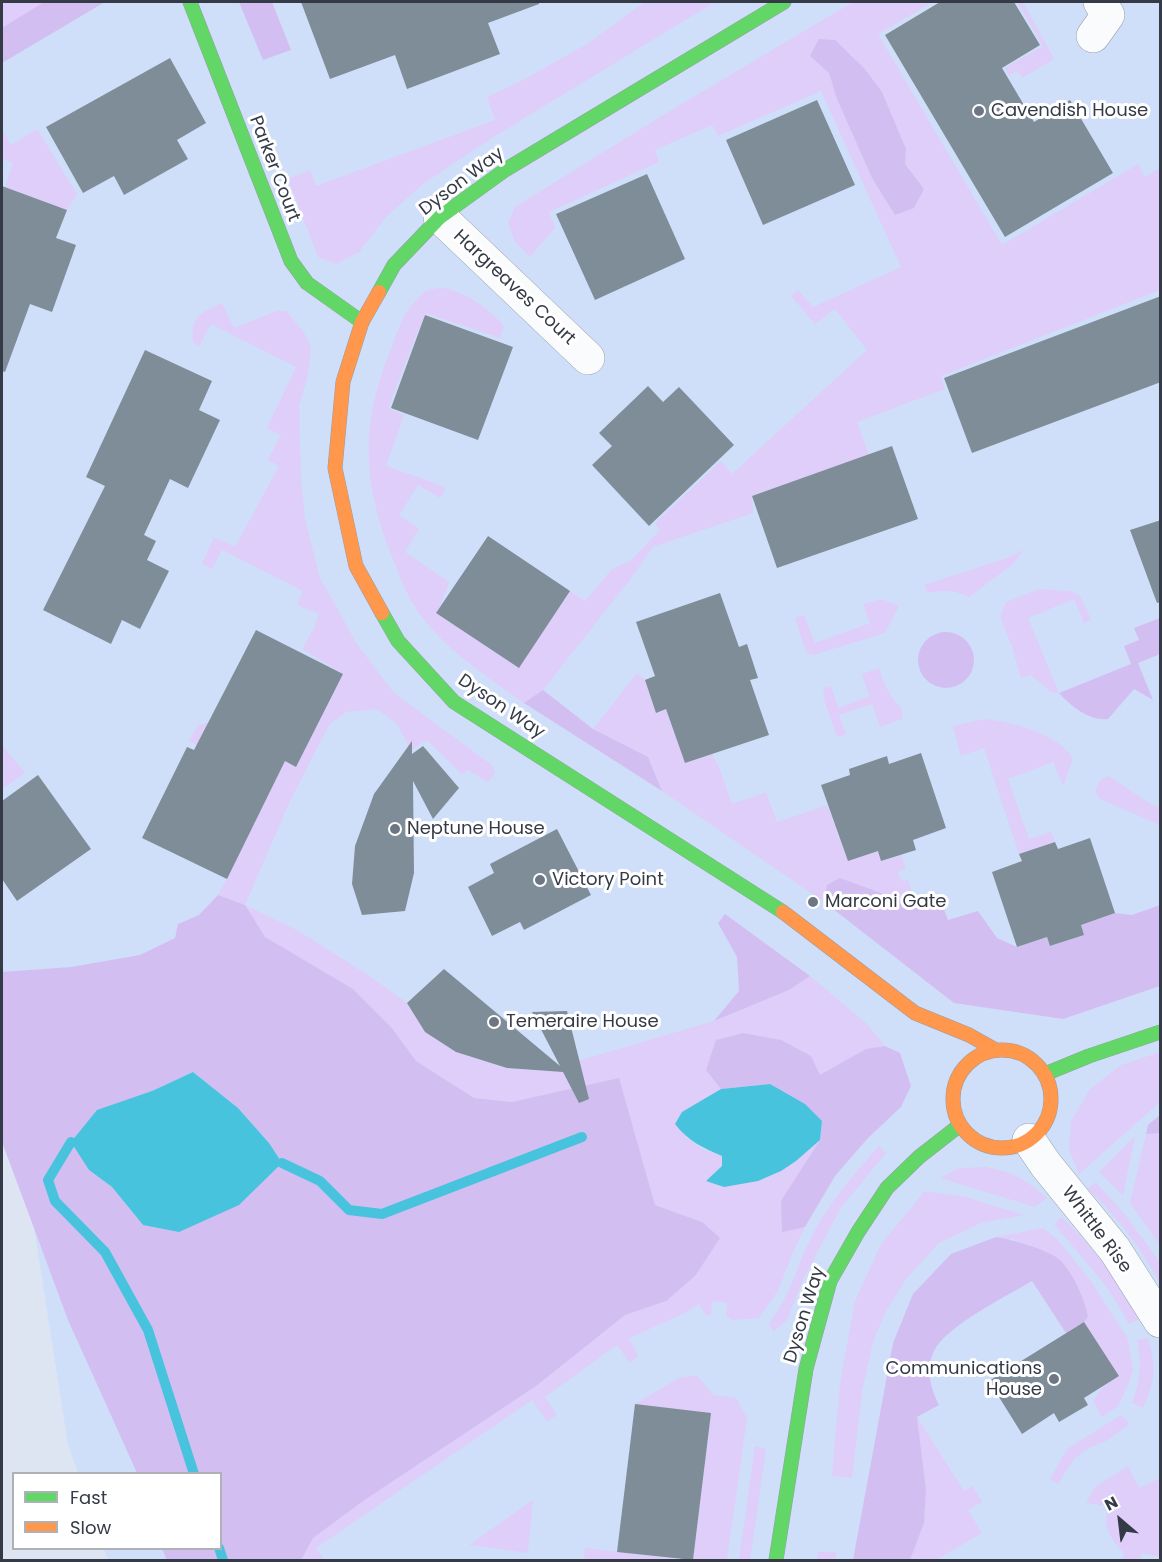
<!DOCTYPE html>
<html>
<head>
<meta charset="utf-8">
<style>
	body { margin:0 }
	#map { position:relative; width:1162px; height:1562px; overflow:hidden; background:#dde5f3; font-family:Poppins,sans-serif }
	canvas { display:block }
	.frame { position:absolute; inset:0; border:3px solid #343b47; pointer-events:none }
	.legend { position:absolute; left:12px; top:1472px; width:210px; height:78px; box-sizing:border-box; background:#fff; border:2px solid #aeb1b5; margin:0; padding:8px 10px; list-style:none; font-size:18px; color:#343b47 }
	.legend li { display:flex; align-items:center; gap:12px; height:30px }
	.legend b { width:30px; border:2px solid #aeb1b5 }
	.north { position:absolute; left:1090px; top:1490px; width:60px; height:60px; -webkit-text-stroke:4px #fff; paint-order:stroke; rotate:332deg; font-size:16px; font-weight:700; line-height:24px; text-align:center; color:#343b47 }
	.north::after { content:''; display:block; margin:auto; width:21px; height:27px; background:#343b47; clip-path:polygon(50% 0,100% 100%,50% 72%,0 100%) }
</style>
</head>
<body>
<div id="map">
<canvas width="1162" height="1562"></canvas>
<div class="frame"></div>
<ul class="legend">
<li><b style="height:8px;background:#63d668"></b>Fast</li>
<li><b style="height:8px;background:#ff974d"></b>Slow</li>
</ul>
<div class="north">N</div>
</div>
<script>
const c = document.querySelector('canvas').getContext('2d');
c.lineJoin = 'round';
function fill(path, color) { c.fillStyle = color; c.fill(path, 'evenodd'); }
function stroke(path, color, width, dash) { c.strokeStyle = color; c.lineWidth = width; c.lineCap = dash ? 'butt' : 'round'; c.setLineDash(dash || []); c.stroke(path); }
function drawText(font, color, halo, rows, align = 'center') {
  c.font = font + ' Poppins,sans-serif'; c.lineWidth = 6; c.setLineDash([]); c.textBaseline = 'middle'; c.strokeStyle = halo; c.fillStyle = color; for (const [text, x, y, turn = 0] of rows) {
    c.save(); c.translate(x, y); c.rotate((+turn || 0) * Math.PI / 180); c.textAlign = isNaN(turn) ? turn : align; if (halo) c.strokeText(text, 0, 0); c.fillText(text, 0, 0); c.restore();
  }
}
const built = new Path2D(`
	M76 2H1160V1560H108L104 1549 220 1548V1474L78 1473 68 1445 15 1106 2 1076V49Z`);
const green = new Path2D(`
	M2 2H76L2 49Z
	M645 2H715L495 136 424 183 386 217 359 252 336 264 318 257 288 179 310 170 316 186 495 120 487 97 525 79 587 44Z
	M853 2H933L878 34 1002 245 1138 164 1145 177 1160 168V290L941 376 945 389 857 422 869 455 752 496 753 513 653 547 628 582 543 690 524 703C485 675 442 648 415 607 405 592 399 574 392 557 363 484 360 427 389 354 395 340 399 324 407 311 412 304 419 297 425 291 431 290 438 287 444 288 466 292 490 309 504 326L500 338 425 313 388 408 404 415 386 466 443 486 445 490 440 498 418 485 399 515 419 529 405 552 449 582 437 614 519 668 570 591 585 601 612 569 630 561 660 530 655 523 721 461 732 474 867 350 835 309 815 324 791 296 798 290 813 307 901 267 821 91 718 136 712 125 655 150 659 162 549 212 555 228 530 257 515 242 508 223 515 207 668 112ZM851 54 882 92 906 149 905 164 924 189 895 215 872 178 837 99 829 73Z
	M1017 2H1023L1054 59 1022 78 1018 71 1009 75 1005 68 1043 46Z
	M2 129 11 145 37 129 77 194 67 210 5 187 13 163 2 158Z
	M222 303 234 328 277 311H286L303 331 311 346 308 375 299 406 301 479 305 518 320 578 357 644 394 693 492 765 495 773 488 782 468 770 462 774 427 740 411 750 397 724 377 709 346 712 329 725 290 801 245 905 297 930 368 975 407 1003 425 1032 456 1052 507 1068 543 1071 714 1021 789 990 810 976 868 1025 885 1046 866 1049 820 1076 706 1070 721 1089 682 1112 686 1137 702 1149 723 1156 722 1166 706 1181C722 1181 742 1184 758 1180 782 1175 802 1156 820 1140L805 1166 782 1231 805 1227 792 1254 779 1289 759 1318 732 1320 726 1316 727 1303 712 1301 711 1315 706 1316 699 1304 683 1314 629 1338 638 1356 630 1363 617 1345 545 1397 557 1415 547 1421 532 1400 316 1548 324 1560H301L313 1538 363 1501 536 1386 625 1315 666 1301 702 1222 655 1205 619 1079 512 1102 474 1098 416 1061 391 1027 353 989 265 937 245 905 218 895 227 879 274 783 189 741 198 725 208 723 296 767 343 674 302 649 314 628 319 614 297 605 303 591 222 550 212 569 202 564 214 537 235 547 279 466 268 460 281 435 267 428 296 367 211 324 199 346 193 342C191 316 200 313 222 303Z
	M1024 550 1012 565 969 597C954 590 943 590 928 593L924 585 1007 558Z
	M1039 589 1070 591 1081 597 1091 620 1084 623 1074 599 1028 618 1059 693 1051 692 1031 675 1021 678 1012 647 1000 616 1006 602Z
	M881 599 899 606 885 633 813 655 806 652 795 618 804 615 815 643 870 623 863 604Z
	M879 668C884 685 890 697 902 709V719L880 727 872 704 839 715 846 734 837 737 823 697 824 688 831 686 838 708 869 696 862 674Z
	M637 673 645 680 656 713 666 709 685 763 712 754 718 765 732 804 766 792 777 822 827 805 848 861 878 851 882 861 901 855 906 868 898 872 901 881 908 880 917 906 840 878 827 886 824 902 662 791 648 757 593 729Z
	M984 719C1010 721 1060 734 1073 759L1063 786 1053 762 1008 779 1029 839 1051 832 1055 842 1019 854 984 748 961 756 953 726Z
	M2 745 25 773 2 789Z
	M1109 776 1152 805 1160 807V825L1100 799 1095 791 1101 779Z
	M1160 1052V1102L1079 1174 1069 1149 1071 1121 1090 1089 1121 1065Z
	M1160 1133V1245L1130 1203 1146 1134Z
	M1135 1136 1123 1196 1099 1172Z
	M879 1146 886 1153 840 1209 803 1280 787 1320 773 1332 769 1323C789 1299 796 1268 810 1240 827 1205 853 1175 879 1146Z
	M987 1167C1015 1173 1025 1179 1047 1198L1035 1207 940 1178 959 1168Z
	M1096 1182 1126 1216 1160 1262V1283C1142 1249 1116 1215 1088 1189Z
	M925 1191 966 1197 1024 1215 981 1223 939 1243 906 1279 885 1313 873 1342 862 1392 852 1478 832 1476 840 1383 855 1301 881 1244Z
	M1062 1217C1093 1248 1118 1280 1140 1319L1129 1324 1107 1287 1054 1224Z
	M1043 1228 1058 1240 1090 1280 1128 1339 1133 1370 1128 1385 1118 1406 1102 1417 1093 1401 1102 1388 1118 1376 1084 1322 1088 1317 1016 1240 996 1237Z
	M1148 1338C1156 1365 1156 1381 1143 1408L1132 1403C1141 1379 1142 1365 1137 1340Z
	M697 1375 713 1395 736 1398 747 1418 727 1560H693L711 1414 635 1404 679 1378Z
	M1121 1415 1130 1424 1108 1440 1089 1448 1074 1459 1058 1484 1050 1479 1067 1449Z
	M917 1417 964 1491 973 1486 982 1502 968 1510 982 1533 936 1560H910L924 1523 926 1489Z
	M755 1446 766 1449 750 1560H739Z
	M1128 1466 1139 1488 1160 1478V1557L1142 1553 1139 1560H1122L1124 1554C1109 1535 1103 1530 1108 1506L1086 1503 1096 1486Z
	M533 1500 528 1553 469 1545Z
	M585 1548H586L686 1560H584Z
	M818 1552H837L835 1560H817Z`);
const forest = new Path2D(`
	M44 2H105L2 63V28Z
	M239 2H272L291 50 263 60Z
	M819 39 835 40 864 68 882 92 906 149 905 164 924 189 914 208 895 215 872 178 837 99 829 73 810 56Z
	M1160 618V654L1138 663 1153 700 1134 689 1108 719C1089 721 1072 707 1059 693L1131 664 1124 646 1139 640 1134 628Z
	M918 660a28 28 0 1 1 56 0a28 28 0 1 1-56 0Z
	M543 690 593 729 648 757 662 791 524 703Z
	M840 878 917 906 940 899 948 920 978 911 997 938 1017 947 1047 937 1051 946 1084 935 1081 925 1115 913 1132 915 1160 905V986L1063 1019 954 1003 824 902 827 885Z
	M218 895 245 905 265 937 353 989 391 1027 416 1061 474 1098 512 1102 619 1078 655 1205 702 1222 720 1238 695 1276 666 1301 625 1315 536 1386 363 1501 313 1538 301 1560H167L162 1549 220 1548V1474L137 1473 68 1320 2 1142V972L71 967 140 955 175 938 178 924 199 915ZM193 1072 238 1108 269 1143 281 1163 143 1225 112 1187 89 1170 152 1091Z
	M725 914 810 976 789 990 714 1021 739 991 737 957 718 923Z
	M743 1033 781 1040 811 1056 820 1075 866 1049 885 1046 900 1053 911 1086 901 1107 868 1138 835 1176 805 1227 782 1232 781 1201 820 1140 822 1121 770 1084 721 1089 706 1070 716 1040Z
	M1160 1115V1133L1146 1134 1148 1125Z
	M996 1237C1011 1239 1053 1251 1062 1262 1075 1277 1084 1298 1088 1317L1084 1322 1066 1333 1032 1281C1007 1296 946 1326 934 1351 925 1370 931 1389 939 1405L917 1417 926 1489 924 1523 910 1560H853L893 1343 913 1294 951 1254Z`);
const water = new Path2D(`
	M193 1072 238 1108 269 1143 282 1163 239 1205 179 1232 143 1225 112 1187 89 1170 71 1142 97 1110 152 1091Z
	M770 1084 805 1104 822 1121 820 1140 796 1161 781 1171 758 1181 724 1187 706 1181 722 1166V1156C703 1148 688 1141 675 1124L682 1112 721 1089Z`);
const stream = new Path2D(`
	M71 1142 48 1180 55 1201 105 1252 148 1330 194 1474
	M282 1163 320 1181 349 1210 382 1214 582 1137
	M219 1548 223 1560`);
const building = new Path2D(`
	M301 2H539V4L488 23 500 54 407 89 395 55 330 79Z
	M940 2H1014L1040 45 1002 68 1034 122 1070 100 1113 173 1005 237 885 35Z
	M170 58 206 123 177 140 188 159 124 195 114 176 83 193 46 127Z
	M817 100 855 185 763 225 726 140Z
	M647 174 685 259 595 300 556 214Z
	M2 186 67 210 56 238 76 245 52 312 30 304 5 372 2 371Z
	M1161 296V382L972 453 944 378Z
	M425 315 513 347 478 440 391 408Z
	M145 350 212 381 199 410 220 420 188 488 170 479 144 535 156 541 147 560 169 571 140 629 122 620 111 644 43 610 105 486 86 477Z
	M648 386 663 402 679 387 734 445 649 526 592 465 612 446 599 433Z
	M892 446 918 519 777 568 752 496Z
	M1161 520V602L1157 603 1130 530Z
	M488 536 570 591 519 668 436 613Z
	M720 593 739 647 747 644 758 678 750 680 769 735 685 763 666 709 656 713 645 680 655 676 636 622Z
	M256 630 343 674 296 767 285 761 227 879 142 838 187 747 194 750Z
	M412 741V754L423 746 459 788 433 819 413 781 414 873 405 911 362 915 352 884 355 846 374 794Z
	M921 753 946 828 913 840 916 850 881 861 878 851 848 861 821 785 850 775 849 769 887 756 889 764Z
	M38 775 91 849 17 901 2 879V801Z
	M557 829 591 895 524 930 520 922 492 936 468 887 494 873 490 864Z
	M1090 838 1115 913 1081 925 1084 935 1050 946 1047 937 1017 947 992 872 1022 861 1019 854 1055 842 1058 849Z
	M444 969 560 1066 532 1012 567 1011 589 1099 579 1103 563 1072 507 1068 456 1052 425 1032 407 1003Z
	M1084 1322 1119 1376 1084 1398 1088 1405 1059 1422 1054 1413 1022 1434 989 1381Z
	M635 1404 711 1413 693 1560 617 1552Z`);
const street = new Path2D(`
	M1093 36 1108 15 1100 2
	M440 217 588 358
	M1029 1140 1046 1165 1115 1250 1160 1321`);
const fast = new Path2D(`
	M190 2 291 261 307 283 362 322
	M379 292 394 265 440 217 505 170 784 2
	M382 613 398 641 454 702 783 912
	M1045 1074 1089 1056 1160 1032
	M776 1560 806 1369 830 1281 858 1232 887 1188 919 1157 960 1125`);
const slow = new Path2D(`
	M379 292 362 322 343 382 335 468 356 566 382 613
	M783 912 915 1013 969 1035 994 1049
	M953 1099a49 49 0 1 1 98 0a49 49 0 1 1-98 0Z`);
const markers = [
	[979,111,6,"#6f7683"],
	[395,829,6,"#6f7683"],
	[540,880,6,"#6f7683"],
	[813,902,6,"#6f7683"],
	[494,1022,6,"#6f7683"],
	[1054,1379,6,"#6f7683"]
];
const poiNames = [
	["Cavendish House",991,111],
	["Neptune House",407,829],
	["Victory Point",552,880],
	["Marconi Gate",825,902],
	["Temeraire House",506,1022],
	["Communications",1042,1369,"right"],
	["House",1042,1390,"right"]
];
const streetNames = [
	["Parker Court",274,169,69],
	["Dyson Way",462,182,-37],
	["Hargreaves Court",514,288,43],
	["Dyson Way",501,707,34],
	["Whittle Rise",1096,1230,53],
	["Dyson Way",805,1315,-73]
];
fill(built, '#d0dff9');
fill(green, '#decef9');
fill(forest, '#d3bef2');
fill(water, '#48c3dd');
stroke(stream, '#48c3dd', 10);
fill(building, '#7f8d99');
stroke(street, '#979ea9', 34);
stroke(fast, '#979ea9', 15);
stroke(slow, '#979ea9', 15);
stroke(street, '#fafbfd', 33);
stroke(fast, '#63d668', 14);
stroke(slow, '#ff974d', 14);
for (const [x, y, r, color] of markers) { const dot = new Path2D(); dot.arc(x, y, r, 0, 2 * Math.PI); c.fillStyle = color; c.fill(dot); stroke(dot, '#fff', 2); }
drawText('18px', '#343b47', '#fff', poiNames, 'left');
drawText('18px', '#343b47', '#fff', streetNames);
</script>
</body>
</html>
